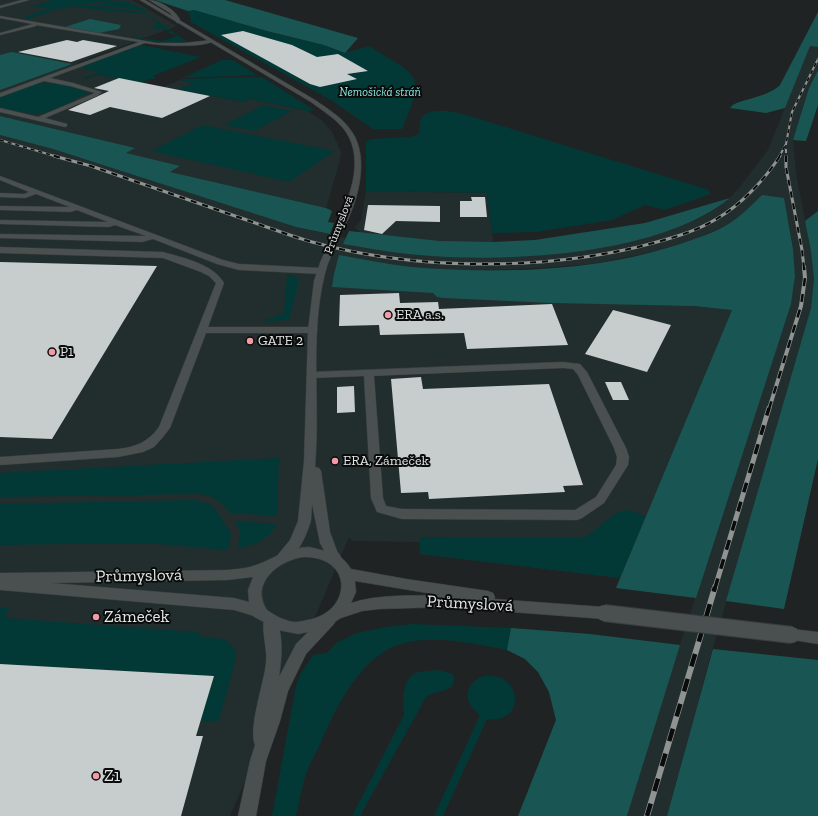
<!DOCTYPE html>
<html>
<head>
<meta charset="utf-8">
<style>
	body { margin:0 }
	canvas { display:block; background:#1f2323 }
</style>
</head>
<body>
<canvas width="818" height="816"></canvas>
<script>
const c = document.querySelector('canvas').getContext('2d');
c.lineJoin = 'round';
function fill(path, color) { c.fillStyle = color; c.fill(path, 'evenodd'); }
function stroke(path, color, width, dash) { c.strokeStyle = color; c.lineWidth = width; c.lineCap = dash ? 'butt' : 'round'; c.setLineDash(dash || []); c.stroke(path); }
function drawText(font, color, halo, rows, align = 'center') {
  c.font = font + ' "Zilla Slab",serif'; c.lineWidth = 4; c.setLineDash([]); c.textBaseline = 'middle'; c.strokeStyle = halo; c.fillStyle = color; for (const [text, x, y, turn = 0] of rows) {
    c.save(); c.translate(x, y); c.rotate((+turn || 0) * Math.PI / 180); c.textAlign = isNaN(turn) ? turn : align; if (halo) c.strokeText(text, 0, 0); c.fillText(text, 0, 0); c.restore();
  }
}
const built = new Path2D(`
	M0 0H132L177 26 76 63 90 66 100 72 83 78 85 79 98 75 163 87 180 80 194 83 173 92 185 95 191 92 244 102 250 99 308 111 321 120 332 132 341 152 340 160 326 208 169 172 179 167 125 153 134 148 0 116Z
	M810 46 818 47V70L809 88 793 140 796 174 811 251 814 279 811 308 710 658 667 816H627L675 660 791 304 795 276 793 249 788 219 762 195 747 211 729 224 695 239 656 251 598 263 555 267 496 270 694 306 732 310 620 578 420 554V542L353 541 349 537 230 816H0V135L53 149 296 227 355 240 360 232 354 227 361 221 366 191 487 193 495 256 577 251 609 246 671 230 696 220 716 209 730 198 739 188 768 150Z`);
const green = new Path2D(`
	M49 0H115L50 9 32 6 50 1Z
	M116 1C129 1 139 8 152 12L95 4Z
	M89 5 145 13 188 42 162 43 132 38 130 37 163 41 178 35 168 33 171 31 150 28 158 24 147 15 118 11 113 12 78 7 59 9 28 19 25 18 26 16 46 10Z
	M194 10 267 31 324 45 345 53 369 46C418 77 427 72 402 129H373L331 100 189 21 191 20 188 11Z
	M141 45 201 57 153 76 155 79H150L141 83 98 75 85 79H82L100 72 84 69 83 66Z
	M222 60H233L257 75 183 78Z
	M262 77 314 110 308 111 250 99 244 102 191 92 185 95 172 92 193 83 180 80 183 79Z
	M40 83H54L87 89 88 93 71 101 76 102 68 103 42 114H36L0 108V97Z
	M263 105 292 111 254 131 225 125Z
	M447 111 463 114 709 190 711 194 664 210 645 205 612 220 536 232 492 233 487 193 366 191V142L371 139 411 137 419 134C420 130 419 125 420 121 424 110 437 111 447 111Z
	M203 125 335 151 289 182 151 151Z
	M287 274 297 277 299 280 290 318 279 321 264 322 265 320 284 313Z
	M279 458 277 516 230 513C222 502 215 496 200 494L0 497V473Z
	M193 500 210 504 217 511 231 534 229 546 227 550 145 543 0 545V504Z
	M626 510 646 516 620 578 420 554V537L584 538 618 512Z
	M235 521 276 524C271 539 253 546 238 548L240 531Z
	M0 607 9 608 4 618 197 632 203 637 223 639 231 644 236 652V659L219 720 216 722 200 721 214 676 0 664Z
	M413 624 511 628 507 650C474 644 437 635 404 643 361 654 336 707 320 744 315 755 308 766 305 777 301 790 299 803 296 816H272L296 686 300 675 313 655 327 653 336 643 357 633 387 627Z
	M437 670 453 674C459 694 436 689 426 697L360 816H352L404 715 403 696 406 683 413 674 419 672Z
	M484 676C525 673 525 725 487 719L443 816H434L480 715C464 703 462 684 484 676Z`);
const forest = new Path2D(`
	M155 0H225L358 38 345 53 324 45 267 31 194 10 188 11Z
	M818 12V47L810 46 785 108 766 113 730 108C735 99 766 99 780 85Z
	M90 19 121 25 119 29 99 33 65 27Z
	M12 52 72 64 0 90V55Z
	M818 70V105L806 141 793 140 809 88Z
	M0 116 135 148 126 153 180 166 170 172 326 208 332 211 328 222 334 223 330 234 296 227 53 149 0 135Z
	M762 195 784 198 793 249 795 276 791 304 696 598 616 588 732 310 694 306 552 303 444 298 437 297 433 293 332 287 334 274 339 255C363 259 386 264 411 267 499 274 593 272 677 245 694 239 715 233 730 223 742 215 752 205 762 195Z
	M730 198C661 254 517 262 431 256 401 254 372 249 343 244L349 231 439 241 493 242 535 240 645 223Z
	M818 211V459L784 609 726 601 811 308 814 279 811 251 805 221Z
	M511 628 590 634 680 645 627 816H518L556 720 549 692 538 672 525 659 507 650Z
	M713 649 818 660V816H667Z`);
const building = new Path2D(`
	M243 31 292 45 317 57 338 54 368 71 347 74 357 79 320 87 310 84 221 35Z
	M67 40 77 42 83 40 117 46 71 62 18 52Z
	M119 78 164 87 210 96 162 118 110 107 90 115 68 110 109 91 94 88Z
	M471 197H485L487 217H460V201H472Z
	M368 205 440 206V222L396 221 382 234 364 230Z
	M0 262 157 266 52 439 0 437Z
	M399 293 400 303 438 302 439 309 552 304 568 345 467 349 464 333 380 335 379 325 339 326 340 295Z
	M613 310 671 325 647 372 585 354Z
	M421 377 423 389 549 384 583 485 563 486 565 492 429 499 428 492 401 493 391 379Z
	M605 382H621L629 400H613Z
	M354 386 355 412 337 413V387Z
	M0 664 214 676 196 736H203L181 816H0Z`);
const service = new Path2D(`
	M22 0H29L0 8V6Z
	M149 0C160 0 179 12 181 23H177L170 13Z
	M0 16 157 43H184L212 40 214 41C202 48 160 46 145 43L50 78 73 83 102 92 97 96 45 118 67 124V126L65 127 0 112V108L38 117 95 93 70 86 44 81 0 97V93L139 42 36 25V26L0 35V33L33 24 0 18Z
	M0 176 223 260 239 264 321 268 325 271 321 274 239 270 217 264 153 239 142 242 0 238V234L146 236 115 225 109 227 0 224V220L108 222 77 210 70 212 0 210V206L70 207 36 194 25 198 0 197V193L24 194 29 192 0 180Z
	M0 247 163 252C184 258 213 264 224 283L208 327H313L318 330 313 333H206L170 428 163 437 154 447 143 452 118 457 0 465V457L118 449C136 447 148 442 159 427L216 283 209 276 201 272 163 258 0 253Z
	M563 362 580 364 587 372 626 448 629 457 628 465 604 503 582 518 577 520 402 519 377 512 371 498 364 376 312 378 307 375 312 372ZM563 368 573 369 578 375 614 448 617 457 616 465 596 497 575 510 402 509 386 506 383 498 374 376Z`);
const minor = new Path2D(`
	M140 0H145L315 100C328 109 343 118 352 132 370 158 358 203 343 229H337L336 227C349 199 365 161 346 132 338 120 323 111 311 102Z
	M324 260 328 263C308 327 321 401 315 467L319 468 321 471 330 532 337 551 345 563 343 567 338 568 333 567 320 543 312 504C312 509 311 515 311 520 308 533 294 566 278 561L276 557 290 540 298 521 304 461 308 330 314 281 320 263Z
	M329 614 334 616 336 620 334 624 306 654 288 691 280 721 266 761 256 816H238L250 761 255 745C248 728 264 683 266 663 268 650 260 627 265 617L270 615 275 617C284 634 282 658 279 677L296 644 324 616Z`);
const secondary = new Path2D(`
	M309 547C326 551 342 553 351 569L406 579 488 591 493 593 495 597 494 599 604 607 609 609 611 613 609 617 604 619 445 607 379 609 362 611 341 618 323 629 298 634 278 630 251 615 234 610 0 590V573L228 570C238 569 249 568 259 564 276 557 290 547 309 547ZM303 557C355 556 352 613 307 620 300 622 293 623 286 620 279 618 273 614 267 610 250 583 278 561 303 557ZM253 577 248 590 249 602 234 598 51 583 228 580ZM355 581 439 595C410 596 379 594 351 603L356 592Z
	M792 629 818 632V644L787 639 785 635 787 631Z`);
const railFar4 = new Path2D(`
	M0 140 58 157
	M779 157 786 144
	M786 157V144L792 112 818 59`);
const railFar3 = new Path2D(`
	M54 156 91 166C140 183 189 200 238 217 262 225 287 235 312 242 414 270 535 271 638 247 665 240 694 233 718 218 742 204 765 179 780 156
	M786 156V167L802 250 804 268`);
const railFar2 = new Path2D(`
	M769 409 801 306 805 278 804 267`);
const railFar1 = new Path2D(`
	M715 588 769 408`);
const rail = new Path2D(`
	M647 816 715 587`);
const minorBridge = new Path2D(`
	M324 263 340 227`);
const secondaryBridge = new Path2D(`
	M604 613 792 635`);
const markers = [
	[388,315,4,"#f39aa7"],
	[250,341,4,"#f39aa7"],
	[52,352,4,"#f39aa7"],
	[335,461,4,"#f39aa7"],
	[96,617,4,"#f39aa7"],
	[96,776,4,"#f39aa7"]
];
const farParknames = [
	["Nemošická stráň",380,93]
];
const farStreetnames = [
	["Průmyslová",339,225,-69]
];
const poiNames = [
	["ERA a.s.",396,315],
	["GATE 2",258,341],
	["P1",60,352],
	["ERA, Zámeček",343,461]
];
const nearStreetnames = [
	["Průmyslová",139,576,-1],
	["Průmyslová",470,604,3]
];
const nearPoinames = [
	["Zámeček",104,617],
	["Z1",104,776]
];
fill(built, '#222e2d');
fill(green, '#023936');
fill(forest, '#195653');
fill(building, '#c7cdcc');
stroke(service, '#393d3c', 1);
stroke(minor, '#393d3c', 1);
stroke(secondary, '#393d3c', 1);
fill(service, '#4a4f4f');
fill(minor, '#4a4f4f');
fill(secondary, '#4a4f4f');
stroke(railFar4, '#8f9392', 2);
stroke(railFar3, '#8f9392', 3);
stroke(railFar2, '#8f9392', 4);
stroke(railFar1, '#8f9392', 5);
stroke(rail, '#8f9392', 6);
stroke(railFar4, '#0a0c0c', 1.5, [4]);
stroke(railFar3, '#0a0c0c', 2, [6]);
stroke(railFar2, '#0a0c0c', 2.5, [8]);
stroke(railFar1, '#0a0c0c', 3.5, [10]);
stroke(rail, '#0a0c0c', 4.5, [13]);
stroke(minorBridge, '#393d3c', 8, []);
stroke(secondaryBridge, '#393d3c', 18, []);
stroke(minorBridge, '#4a4f4f', 8);
stroke(secondaryBridge, '#4a4f4f', 16);
for (const [x, y, r, color] of markers) { const dot = new Path2D(); dot.arc(x, y, r, 0, 2 * Math.PI); c.fillStyle = color; c.fill(dot); stroke(dot, '#0a0c0c', 1.5); }
drawText('italic 12px', '#87e7e0', '#0a0c0c', farParknames);
drawText('12px', '#e1e5e4', '#0a0c0c', farStreetnames);
drawText('14px', '#e1e5e4', '#0a0c0c', poiNames, 'left');
drawText('17px', '#e1e5e4', '#0a0c0c', nearStreetnames);
drawText('17px', '#e1e5e4', '#0a0c0c', nearPoinames, 'left');
</script>
</body>
</html>
